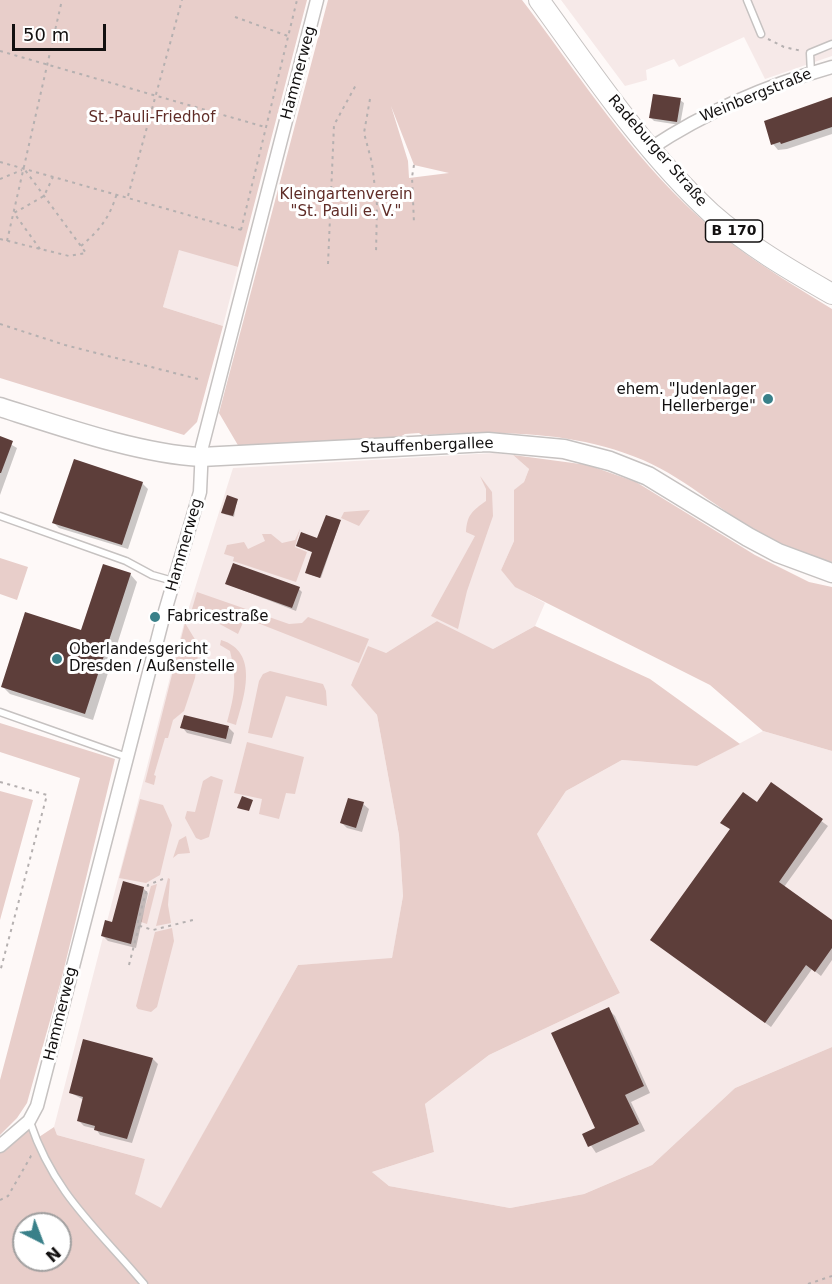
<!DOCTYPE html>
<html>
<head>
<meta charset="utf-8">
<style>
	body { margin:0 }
	#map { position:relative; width:832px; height:1284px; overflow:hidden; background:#fef9f8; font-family:"DejaVu Sans",sans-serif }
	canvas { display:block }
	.north { position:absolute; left:12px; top:1212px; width:60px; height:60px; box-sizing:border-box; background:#fff; border:2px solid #a09f9f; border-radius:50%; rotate:138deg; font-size:16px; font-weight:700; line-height:24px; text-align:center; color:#121010 }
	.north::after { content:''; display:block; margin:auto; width:21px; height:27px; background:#398089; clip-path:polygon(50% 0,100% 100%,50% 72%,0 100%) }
	.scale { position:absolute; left:12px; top:24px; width:94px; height:27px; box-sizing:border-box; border:3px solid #121010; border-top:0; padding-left:8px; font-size:18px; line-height:21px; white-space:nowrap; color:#121010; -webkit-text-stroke:4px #fff; paint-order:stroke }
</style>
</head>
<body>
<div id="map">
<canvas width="832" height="1284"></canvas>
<div class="north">N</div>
<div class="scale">50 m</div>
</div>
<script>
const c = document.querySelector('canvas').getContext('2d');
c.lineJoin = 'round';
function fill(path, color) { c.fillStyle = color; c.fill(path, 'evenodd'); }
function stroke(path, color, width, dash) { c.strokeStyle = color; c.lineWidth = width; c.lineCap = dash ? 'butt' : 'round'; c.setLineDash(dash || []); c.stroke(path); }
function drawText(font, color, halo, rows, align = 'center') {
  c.font = font + ' "DejaVu Sans",sans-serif'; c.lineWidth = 6; c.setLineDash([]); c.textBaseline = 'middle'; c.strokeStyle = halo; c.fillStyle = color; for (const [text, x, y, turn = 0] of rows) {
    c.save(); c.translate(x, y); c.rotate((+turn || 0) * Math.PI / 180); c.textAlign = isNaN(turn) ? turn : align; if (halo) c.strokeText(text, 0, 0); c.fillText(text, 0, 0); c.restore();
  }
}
const built = new Path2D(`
	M561 0H832V56L765 79 744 37 679 67 674 59 646 70 647 80 625 86Z
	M179 249 238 267 223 326 163 307Z
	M494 453 513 455 529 469 524 482 514 491V541L501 570 516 587 545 603 535 626 493 649 437 621 386 653 351 684 377 715 399 835 403 896 392 959 298 965 161 1209 134 1194 145 1159 57 1135 54 1127 184 623 233 468Z
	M763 731 832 751V1047L735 1088 652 1165 584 1194 510 1208 389 1186 372 1172 434 1152 425 1104 489 1055 620 993 537 834 566 791 622 760 697 766Z`);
const green = new Path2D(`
	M0 0H307L238 267 179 250 163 307 223 326 197 422 184 435 0 378Z
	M328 0H522C574 68 622 143 684 203 728 246 780 277 832 309V562C812 556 791 549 772 540 727 517 689 480 643 460 572 430 497 431 422 435L419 433 405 434 400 437 239 447 219 413ZM391 106 414 165 449 173 409 178 408 161Z
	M513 455 588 465 636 482 755 555 809 582 832 587V751L763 731 710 685 515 587 501 570 514 541V490L524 482 529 469Z
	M480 476 492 492 493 516 467 591 458 629 431 616 475 536 466 532C467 515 472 511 486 501V489Z
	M370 510 359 526 341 518 344 512Z
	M300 529 295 547 307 552 296 582 233 561 234 557 224 554 227 545 244 542 248 549 265 541 262 534H271L282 543 295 540Z
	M0 558 28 567 17 600 0 594Z
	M197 592 289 624 302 623 308 617 369 639 359 663 245 618 238 634 192 609Z
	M437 621 493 649 535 626 650 679 740 744 697 766 622 760 566 791 537 834 620 993 489 1055 425 1104 434 1152 372 1172 389 1186 510 1208 584 1194 652 1165 735 1088 832 1047V1284H0V1146L29 1121 36 1139 54 1127 57 1135 145 1159 135 1194 161 1208 298 965 392 958 403 896 399 835 377 715 351 685 368 646 386 653ZM24 1224H60V1260H24Z
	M185 623 199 646 195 678 184 711 173 720 168 738H165L154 775 156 776 154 785 145 782Z
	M221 640C260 652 244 697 236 725L227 722C235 694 237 680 230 651L220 645Z
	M270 671 323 684 326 691 327 706 286 696 272 738 248 733 259 681 263 674Z
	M0 723 115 759 61 981 27 1103 17 1118 0 1135V1080L80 778 0 752Z
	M247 742 304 757 295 794 286 793 279 819 259 814 262 799 234 793Z
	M211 776 223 780 209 837 201 840 196 838 185 818 187 811 195 812 203 781Z
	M0 791 33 800 0 920Z
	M140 799 163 805 172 825 160 875 146 883 119 878Z
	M186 836 190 853 178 854 173 858 179 840Z
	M168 878 170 879 168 905 171 923 156 926Z
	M157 884 147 924 141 922 151 886Z
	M172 928 174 941 157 1007 151 1012 138 1009 136 1006 155 932Z`);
const shadow = new Path2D(`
	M832 99V134L787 149 778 150 773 144Z
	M680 100 684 103 680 125 654 121 650 117Z
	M0 438 17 448 0 495Z
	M142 483 148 489 128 549 59 528 54 523Z
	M237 500 234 517 224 514Z
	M340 522 321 578 308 574 314 553 298 546 318 540Z
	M130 574 137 582 93 720 10 694 3 687 82 632Z
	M227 584 299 589 302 592 296 611Z
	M182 727 229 728 234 733 231 744 187 733Z
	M771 784 828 826 784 887 832 921V960L821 976 812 969 771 1027 652 940 731 830 722 823 757 804Z
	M363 804 369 809 362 832 347 828 342 823Z
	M143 888 148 893 136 948 108 941 103 936Z
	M608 1009 615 1016 650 1093 631 1102 645 1131 596 1153 584 1135 597 1129Z
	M153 1059 158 1064 132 1143 100 1135 96 1129 84 1126 78 1120 84 1100 71 1093Z`);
const building = new Path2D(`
	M653 94 681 98 677 122 649 118Z
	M832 97V127L781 144 780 142 771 145 764 121Z
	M0 436 13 441 1 473H0Z
	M74 459 143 482 122 545 52 523Z
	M227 495 238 499 233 516 221 513Z
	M326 515 341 520 320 578 305 573 312 552 296 546 301 532 317 538Z
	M233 563 300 587 292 608 225 584Z
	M103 564 131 573 85 714 1 687 25 612 81 630Z
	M184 715 229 726 226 739 180 728Z
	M771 782 823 819 779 882 832 920V948L815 972 806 965 765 1023 650 940 730 829 720 823 743 792 757 802Z
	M242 796 253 800 249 811 237 808Z
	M348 798 364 802 356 828 340 823Z
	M123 881 144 887 131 944 101 936 105 920 112 922Z
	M609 1007 644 1086 625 1095 639 1124 588 1147 582 1134 595 1128 551 1033Z
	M83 1039 153 1058 127 1139 94 1130 95 1126 77 1121 83 1097 69 1093Z`);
const path = new Path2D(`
	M235 17 288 36
	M768 39 784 47 802 51
	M0 51 265 127
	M370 99 364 133 372 163 377 205 376 254
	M0 162 245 231
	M414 165 412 177 414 223
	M0 179 22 170
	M128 196 182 0
	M241 230 297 0
	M0 239 69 256 86 253 25 170
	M7 241 62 0
	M81 246C100 230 110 217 117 193
	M40 249 14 213 44 196 53 177
	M328 264 334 125 357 83
	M0 324 65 345 198 379
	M0 782 47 795 0 972
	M163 879 148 885 137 925 153 930 193 920
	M129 965 139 926
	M0 1200 8 1196 31 1156 35 1154
	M808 1284 832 1276`);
const service = new Path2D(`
	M747 0 761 34
	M811 73 810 53 832 44
	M0 516 126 561 152 575 173 581
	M0 712 127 757
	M30 1122C54 1194 97 1228 144 1284`);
const minor = new Path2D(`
	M651 148C707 111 768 85 832 67
	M0 1146 29 1121 37 1106 163 618 200 492 202 447 317 0`);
const secondary = new Path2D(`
	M0 407C60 426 139 454 201 457L488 442 564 449 610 461 648 476 748 537 778 553 832 573`);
const primary = new Path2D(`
	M539 0C592 73 644 151 711 213 747 245 790 270 832 294`);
const markers = [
	[768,399,6,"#398089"],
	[155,617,6,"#398089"],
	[57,659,6,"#398089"]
];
const shields = [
	[734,231,57]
];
const shieldNames = [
	["B 170",734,231]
];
const streetNames = [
	["Hammerweg",299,73,-75],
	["Weinbergstraße",756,96,-22],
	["Radeburger Straße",657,151,49],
	["Stauffenbergallee",427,446,-2],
	["Hammerweg",185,545,-74],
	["Hammerweg",61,1014,-76]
];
const parkNames = [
	["St.-Pauli-Friedhof",152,118],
	["Kleingartenverein",346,195],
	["\"St. Pauli e. V.\"",346,212]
];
const poiNames = [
	["ehem. \"Judenlager",756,390,"right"],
	["Hellerberge\"",756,407,"right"],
	["Fabricestraße",167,617],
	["Oberlandesgericht",69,650],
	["Dresden / Außenstelle",69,667]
];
fill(built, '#f6e9e8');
fill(green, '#e8ceca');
fill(shadow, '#0003');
fill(building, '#5d3e3a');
stroke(service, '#c6c2c1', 9);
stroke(minor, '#c6c2c1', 15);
stroke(secondary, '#c6c2c1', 21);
stroke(primary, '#c6c2c1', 22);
stroke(path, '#b5b0b0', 2, [3, 4.5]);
stroke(service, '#fff', 6);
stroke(minor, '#fff', 12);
stroke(secondary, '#fff', 18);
stroke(primary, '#fff', 20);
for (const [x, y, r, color] of markers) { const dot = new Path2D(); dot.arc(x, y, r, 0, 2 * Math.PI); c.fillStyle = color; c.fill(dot); stroke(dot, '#fff', 2); }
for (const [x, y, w] of shields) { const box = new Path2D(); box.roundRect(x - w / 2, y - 11, w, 22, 4.5); c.fillStyle = '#fff'; c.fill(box); stroke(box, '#121010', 1.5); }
drawText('bold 14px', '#121010', null, shieldNames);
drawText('15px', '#121010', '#fff', streetNames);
drawText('15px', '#602d28', '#fff', parkNames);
drawText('15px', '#121010', '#fff', poiNames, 'left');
</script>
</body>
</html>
